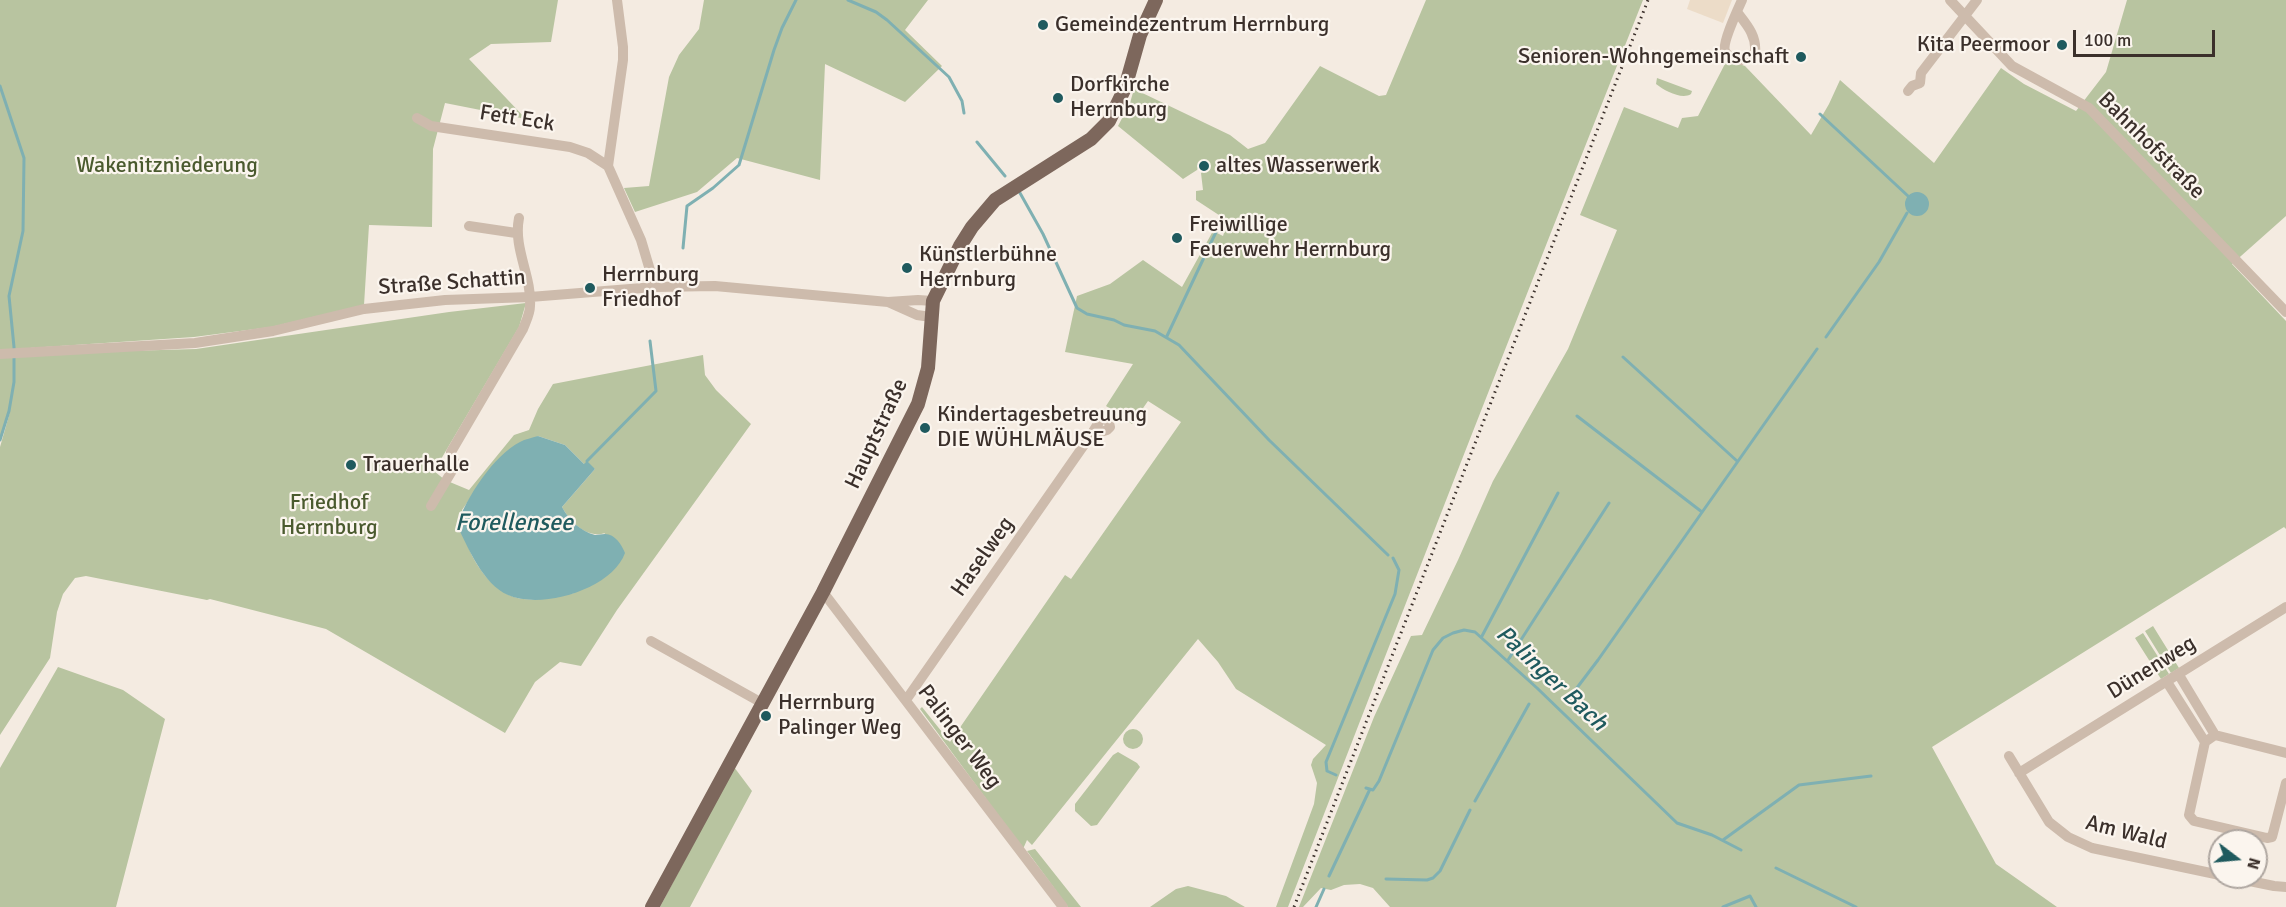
<!DOCTYPE html>
<html>
<head>
<meta charset="utf-8">
<style>
	body { margin:0 }
	#map { position:relative; width:2286px; height:907px; overflow:hidden; background:#f4ebe1; font-family:Signika,sans-serif }
	canvas { display:block }
	.north { position:absolute; left:2208px; top:829px; width:60px; height:60px; box-sizing:border-box; background:#fbf5ee; border:2px solid #aea6a0; border-radius:50%; rotate:106deg; font-size:16px; font-weight:700; line-height:24px; text-align:center; color:#3b302b }
	.north::after { content:''; display:block; margin:auto; width:21px; height:27px; background:#1f5a5e; clip-path:polygon(50% 0,100% 100%,50% 72%,0 100%) }
	.scale { position:absolute; left:2073px; top:30px; width:142px; height:27px; box-sizing:border-box; border:3px solid #3b302b; border-top:0; padding-left:8px; font-size:18px; line-height:21px; white-space:nowrap; color:#3b302b; -webkit-text-stroke:4px #fbf5ee; paint-order:stroke }
</style>
</head>
<body>
<div id="map">
<canvas width="2286" height="907"></canvas>
<div class="north">N</div>
<div class="scale">100 m</div>
</div>
<script>
const c = document.querySelector('canvas').getContext('2d');
c.lineJoin = 'round';
function fill(path, color) { c.fillStyle = color; c.fill(path, 'evenodd'); }
function stroke(path, color, width, dash) { c.strokeStyle = color; c.lineWidth = width; c.lineCap = dash ? 'butt' : 'round'; c.setLineDash(dash || []); c.stroke(path); }
function drawText(font, color, halo, rows, align = 'center') {
  c.font = font + ' Signika,sans-serif'; c.lineWidth = 4.5; c.setLineDash([]); c.textBaseline = 'middle'; c.strokeStyle = halo; c.fillStyle = color; for (const [text, x, y, turn = 0] of rows) {
    c.save(); c.translate(x, y); c.rotate((+turn || 0) * Math.PI / 180); c.textAlign = isNaN(turn) ? turn : align; if (halo) c.strokeText(text, 0, 0); c.fillText(text, 0, 0); c.restore();
  }
}
const green = new Path2D(`
	M0 0H558L551 42 491 44 469 59 526 119 445 103 433 149 432 227 369 225 364 305 271 327 194 337 0 350Z
	M704 0H928L905 30 942 66 905 102 825 64 820 180 737 158 697 192 635 212 624 188 649 186 669 77 679 55 699 29Z
	M1426 0H1643C1523 302 1405 604 1288 907H1276L1314 804 1317 783 1311 765 1313 759 1326 745 1236 689 1218 662 1198 639 1032 845 1027 840 1023 849 920 709 922 707 950 742 1065 575 1071 579 1181 422 1148 401 1132 424 1106 406 1133 364 1065 352 1077 296 1110 284 1143 260 1182 287 1213 231 1223 236 1228 221 1196 200V191L1203 190 1201 173 1209 165 1201 160 1199 162 1201 164 1197 170 1183 179 1118 126 1130 103 1134 89 1230 135 1248 149 1265 143 1320 66 1379 96 1386 95Z
	M2127 0H2286V216L2232 264 2286 321V529L2284 527 1932 747 1996 864 2057 907H1390L1373 888 1360 884 1344 885 1331 890 1321 888 1303 907H1299L1374 717 1411 636 1422 635 1458 560 1493 481 1568 349 1617 230 1580 215 1624 107 1678 128 1682 118 1698 116 1727 60 1745 66 1811 135 1829 104 1840 80 1934 163 2001 68 2024 84 2076 111 2106 72Z
	M1657 78 1692 91 1691 94C1682 100 1665 91 1656 84Z
	M526 303 519 327 434 471 445 480 469 490 514 435 529 430 538 409 553 384 703 355 705 375 716 390 751 424 617 610 581 666 560 662 535 682 505 733 326 629 210 599 207 600 86 576 75 578 63 594 57 612 50 658 0 735V447L10 412 0 440V357L22 354 196 349 449 312ZM538 436 565 445 584 464 595 469 562 507C570 522 587 539 605 533L574 593C558 596 540 601 523 599 499 596 479 572 470 551 464 540 464 522 462 510L488 473Z
	M2153 626 2179 668 2171 673 2145 631Z
	M2143 633 2169 674 2161 679 2135 638Z
	M58 667 123 690 165 719 116 907H0V768Z
	M1123 739a10 10 0 1 1 20 0a10 10 0 1 1-20 0Z
	M1118 752 1137 763 1140 767 1097 825 1091 826 1075 811V804L1113 755Z
	M734 767 752 791 690 907H660Z
	M1035 849 1081 907H1068L1027 851Z
	M1188 886 1226 896 1245 907H1150L1176 889Z`);
const plaza = new Path2D(`
	M1690 0H1732L1723 23 1687 9Z`);
const water = new Path2D(`
	M1905 204a12 12 0 1 1 24 0a12 12 0 1 1-24 0Z
	M538 436 565 445 584 464 587 461 595 469 562 507C569 520 580 531 595 535 598 535 601 534 605 534 615 534 622 545 625 553 612 589 542 610 508 595 483 584 468 548 457 525 466 498 494 455 520 442 525 439 532 438 538 436Z`);
const stream = new Path2D(`
	M848 0 876 12 887 20 949 77 962 101 964 113
	M0 86 24 158 23 231 9 296 14 347V382L9 411 0 440
	M1820 114 1908 196
	M977 142 1005 176
	M1020 193 1043 234 1077 308 1087 314 1114 320 1124 325 1155 331 1179 345 1269 440 1388 555
	M683 248 687 206 713 188 739 165 774 50 782 28 796 0
	M1167 336 1216 232
	M1826 337 1879 262 1907 213
	M1623 357 1737 461
	M1577 416 1702 512
	M587 461 656 391 650 341
	M1482 636 1558 493
	M1508 660 1609 503
	M1570 697 1598 660 1817 349
	M1336 775 1327 771 1326 762 1395 594 1399 570 1393 558
	M1366 788 1373 790 1379 781 1433 650 1443 638 1453 633 1464 630 1475 632 1537 688 1677 823 1712 835 1741 850
	M1475 801 1529 704
	M1723 840 1799 785 1871 776
	M1776 868 1856 907
	M1329 876 1370 789
	M1386 879 1427 880 1433 878 1440 871 1470 810
	M1316 907 1324 889
	M1723 907 1750 896 1756 907`);
const minor = new Path2D(`
	M617 0 623 47V60L608 166 641 240 655 287
	M1950 0 2012 66 2089 108 2286 312
	M1737 12C1747 25 1757 36 1755 53L1741 60C1735 59 1728 58 1725 51 1722 43 1738 9 1742 0
	M1908 91 1912 86 1920 83 1921 73 1977 0
	M417 118 431 126 570 147 588 153 608 166
	M469 226 516 233
	M888 302 917 315 931 317
	M0 354 195 343 273 331 364 309 445 300 530 297 655 287 715 286 888 302 918 300 933 301
	M431 506 456 464 452 458 451 452 523 329C526 321 530 314 530 306 532 276 513 249 519 218
	M823 592 1063 907
	M651 641 762 703
	M2179 675 2215 735
	M2167 682 2205 742
	M906 700 1091 435 1107 430 1110 427 1108 419H1101L1091 435
	M2215 735 2205 742 2189 815 2194 821 2267 838 2272 837 2286 783
	M2215 735 2286 753
	M2009 756 2049 822 2068 837 2092 848 2220 875
	M2019 773 2286 607
	M2230 877 2274 886 2286 887`);
const major = new Path2D(`
	M652 907 823 592 918 404 928 368 933 301 960 246 972 227 995 200 1091 139 1109 121 1125 88 1140 35 1156 0`);
const rail = new Path2D(`
	M1294 907 1648 0`);
const markers = [
	[1043,25,6,"#1f5a5e"],
	[2062,45,6,"#1f5a5e"],
	[1801,57,6,"#1f5a5e"],
	[1058,98,6,"#1f5a5e"],
	[1204,166,6,"#1f5a5e"],
	[1177,238,6,"#1f5a5e"],
	[907,268,6,"#1f5a5e"],
	[590,288,6,"#1f5a5e"],
	[925,428,6,"#1f5a5e"],
	[351,465,6,"#1f5a5e"],
	[766,716,6,"#1f5a5e"]
];
const poiNames = [
	["Gemeindezentrum Herrnburg",1055,25],
	["Kita Peermoor",2050,45,"right"],
	["Senioren-Wohngemeinschaft",1789,57,"right"],
	["Dorfkirche",1070,85],
	["Herrnburg",1070,110],
	["altes Wasserwerk",1216,166],
	["Freiwillige",1189,225],
	["Feuerwehr Herrnburg",1189,250],
	["Künstlerbühne",919,255],
	["Herrnburg",919,280],
	["Herrnburg",602,275],
	["Friedhof",602,300],
	["Kindertagesbetreuung",937,415],
	["DIE WÜHLMÄUSE",937,440],
	["Trauerhalle",363,465],
	["Herrnburg",778,703],
	["Palinger Weg",778,728]
];
const streetNames = [
	["Fett Eck",517,119,9],
	["Bahnhofstraße",2151,146,45],
	["Straße Schattin",452,283,-4],
	["Hauptstraße",877,434,-65],
	["Haselweg",983,557,-55],
	["Dünenweg",2152,668,-32],
	["Palinger Weg",959,737,53],
	["Am Wald",2126,833,14]
];
const parkNames = [
	["Wakenitzniederung",167,166],
	["Friedhof",329,503],
	["Herrnburg",329,528]
];
const waterNames = [
	["Forellensee",514,524],
	["Palinger Bach",1551,679,43]
];
fill(green, '#b8c4a0');
fill(plaza, '#ecdcc8');
fill(water, '#7fb0b2');
stroke(stream, '#7fb0b2', 3);
stroke(minor, '#cdbbac', 10);
stroke(major, '#7d675c', 14);
stroke(rail, '#3b302b', 3, [1.5, 4.5]);
for (const [x, y, r, color] of markers) { const dot = new Path2D(); dot.arc(x, y, r, 0, 2 * Math.PI); c.fillStyle = color; c.fill(dot); stroke(dot, '#fbf5ee', 2); }
drawText('22px', '#3b302b', '#fbf5ee', poiNames, 'left');
drawText('22px', '#3b302b', '#fbf5ee', streetNames);
drawText('22px', '#4a5a2e', '#fbf5ee', parkNames);
drawText('italic 24px', '#1f5a5e', '#fbf5ee', waterNames);
</script>
</body>
</html>
